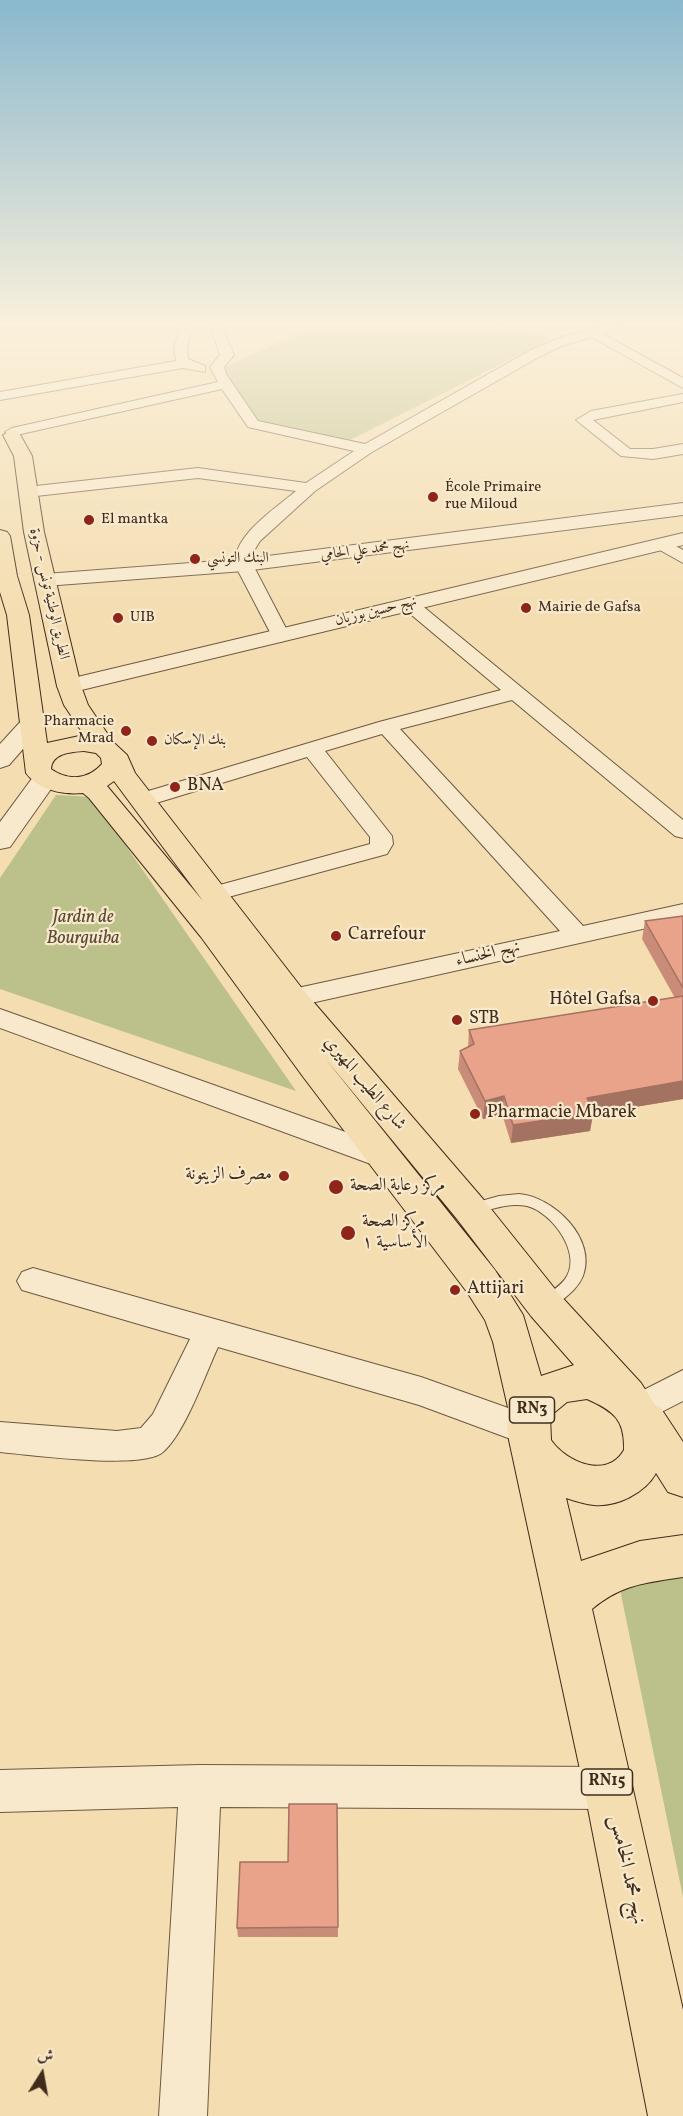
<!DOCTYPE html>
<html>
<head>
<meta charset="utf-8">
<style>
	body { margin:0 }
	#map { position:relative; width:683px; height:2116px; overflow:hidden; background:#f4ddb0; font-family:Vollkorn,Amiri,serif }
	canvas { display:block }
	.north { position:absolute; left:12px; top:2044px; width:60px; height:60px; -webkit-text-stroke:4px #f8e9cc; paint-order:stroke; rotate:11deg; font-size:16px; font-weight:700; line-height:24px; text-align:center; color:#402c1d }
	.north::after { content:''; display:block; margin:auto; width:21px; height:27px; background:#402c1d; clip-path:polygon(50% 0,100% 100%,50% 72%,0 100%) }
</style>
</head>
<body>
<div id="map">
<canvas width="683" height="2116"></canvas>
<div class="north">ش</div>
</div>
<script>
const c = document.querySelector('canvas').getContext('2d');
c.lineJoin = 'round';
function fill(path, color) { c.fillStyle = color; c.fill(path, 'evenodd'); }
function stroke(path, color, width, dash) { c.strokeStyle = color; c.lineWidth = width; c.lineCap = dash ? 'butt' : 'round'; c.setLineDash(dash || []); c.stroke(path); }
function drawText(font, color, halo, rows, align = 'center') {
  c.font = font + ' Vollkorn,Amiri,serif'; c.lineWidth = 4.5; c.setLineDash([]); c.textBaseline = 'middle'; c.strokeStyle = halo; c.fillStyle = color; for (const [text, x, y, turn = 0] of rows) {
    c.save(); c.translate(x, y); c.rotate((+turn || 0) * Math.PI / 180); c.textAlign = isNaN(turn) ? turn : align; if (halo) c.strokeText(text, 0, 0); c.fillText(text, 0, 0); c.restore();
  }
}
const green = new Path2D(`
	M335 326H494L553 338 346 442 258 423 223 368 294 335Z
	M56 795 92 797 296 1091 0 989V878Z
	M615 1565 683 1574V1897Z`);
const service = new Path2D(`
	M519 1194C554 1197 597 1239 583 1276 577 1291 562 1299 551 1310L545 1312 539 1310 537 1305 539 1300C548 1293 562 1286 567 1276 581 1251 551 1212 527 1206 509 1202 489 1210 472 1215L467 1213 465 1209 467 1205 499 1196Z`);
const minor = new Path2D(`
	M182 326 193 328 187 346 188 359 205 366V372L183 368 0 400V392L176 361 174 346Z
	M210 326H222L234 355 224 367 226 374 258 421 365 444 529 351C559 337 589 326 621 326L603 334 683 378V388L591 337 562 346 539 357 372 452 315 491 260 541 252 554 253 565 290 636 281 642 272 636 235 565C233 535 275 509 296 491L198 478 27 497 19 492 27 487 198 468 306 483 354 451 248 427 222 389 12 436 5 432 12 428 218 382 210 367 220 355Z
	M683 394V402L593 420 630 449H653L683 444V454L653 459 621 456 576 420 591 411Z
	M664 540 683 550V563L658 549 656 545Z
	M408 598 414 599 683 820V838L675 836 512 700 400 729 583 926 683 904V920L293 1007 284 1004 280 998 284 992 293 989 560 931 382 734 325 751 392 836 393 844 387 854 221 899 213 901 205 899 201 894 205 889 370 844V837L307 757 143 807 135 805 132 800 135 795 379 722 501 690 402 607 399 603Z
	M0 1009 399 1151 403 1159 399 1167 389 1170 379 1167 0 1028Z
	M33 1268 421 1377 539 1419 544 1430 539 1441 527 1445 419 1405 218 1347C205 1375 185 1433 163 1452 143 1470 30 1455 0 1452V1422L117 1431 141 1428 153 1414 190 1339 22 1290 17 1281 22 1272Z
	M683 1370V1401L638 1424 626 1419 621 1409 626 1399Z
	M200 1765 609 1767 624 1773 630 1788 624 1803 609 1809 220 1807 207 2116H159L178 1807 0 1812V1770Z`);
const tertiary = new Path2D(`
	M683 503V515L244 571 45 586 37 585 34 580 37 575 45 574 244 559Z
	M683 533V545L69 693 60 691 57 686 60 681 69 679Z
	M31 717 40 720 44 725 9 765 0 768V744L22 720Z
	M45 771 54 773 58 779 10 847 0 849V822L36 773Z`);
const primary = new Path2D(`
	M12 430 18 431 32 456 44 532 81 686 88 705 113 742 127 755 135 773 304 991 483 1199 559 1294 641 1383 655 1405 660 1407 683 1442V1497L668 1492 656 1473C645 1493 617 1507 594 1505 585 1504 575 1501 566 1498L581 1561 640 1541 683 1535V1577C645 1583 622 1584 592 1609L683 2010V2116H648L584 1788 509 1440 507 1426 509 1412 493 1342 485 1320 467 1292 304 1078 201 937 89 798 83 793C63 795 38 790 26 773L7 615 0 592V530L7 532 10 536 17 576 29 615 47 743 84 735 64 705 57 686 24 532 14 456 3 435ZM84 751 96 753 101 758 102 764C88 780 68 781 51 769 52 753 71 752 84 751ZM114 781 203 901 107 786ZM324 1057 457 1219 531 1316 574 1365 541 1376 523 1315 495 1270ZM587 1399C614 1411 625 1420 624 1450 607 1480 566 1462 551 1440L550 1416 567 1402Z`);
const wall = new Path2D(`
	M683 916V1099L593 1114 590 1131 511 1143 502 1114 483 1119 458 1069 460 1051 468 1048 469 1030 675 998 642 939 645 921Z
	M337 1804 338 1937H238L237 1928 288 1862Z`);
const shadedWall = new Path2D(`
	M683 1081V1099L593 1114 590 1131 511 1143 513 1125 587 1098Z
	M504 1096 502 1114 483 1119 485 1101Z`);
const building = new Path2D(`
	M683 916V988L645 921Z
	M683 996V1081L587 1098 593 1113 513 1125 504 1096 485 1101 460 1051 474 1044 469 1030Z
	M289 1804H337L338 1927 237 1928 240 1862H288Z`);
const markers = [
	[433,497,6,"#8f2418"],
	[89,520,6,"#8f2418"],
	[195,559,6,"#8f2418"],
	[526,608,6,"#8f2418"],
	[118,618,6,"#8f2418"],
	[126,731,6,"#8f2418"],
	[152,741,6,"#8f2418"],
	[175,787,6,"#8f2418"],
	[336,936,6,"#8f2418"],
	[653,1001,6,"#8f2418"],
	[457,1020,6,"#8f2418"],
	[475,1114,6,"#8f2418"],
	[284,1176,6,"#8f2418"],
	[336,1187,8,"#8f2418"],
	[348,1233,8,"#8f2418"],
	[455,1290,6,"#8f2418"]
];
const farPoinames = [
	["École Primaire",445,488],
	["rue Miloud",445,505],
	["El mantka",101,520],
	["البنك التونسي",207,559],
	["Mairie de Gafsa",538,608],
	["UIB",130,618],
	["Pharmacie",114,722,"right"],
	["Mrad",114,739,"right"],
	["بنك الإسكان",164,741]
];
const farStreetnames = [
	["نهج محمد علي الحامي",365,551,-7],
	["الطريق الوطنية تونس - حزوة",48,594,77],
	["نهج حسين بوزيان",376,612,-14]
];
const shields = [
	[532,1410,45],
	[607,1782,51]
];
const shieldNames = [
	["RN3",532,1410],
	["RN15",607,1782]
];
const poiNames = [
	["BNA",187,787],
	["Carrefour",348,936],
	["Hôtel Gafsa",641,1001,"right"],
	["STB",469,1020],
	["Pharmacie Mbarek",487,1114],
	["مصرف الزيتونة",272,1176,"right"],
	["مركز رعاية الصحة",350,1187],
	["مركز الصحة",362,1223],
	["الأساسية ١",362,1244],
	["Attijari",467,1290]
];
const parkNames = [
	["Jardin de",83,919],
	["Bourguiba",83,940]
];
const streetNames = [
	["نهج الخنساء",488,955,-13],
	["شارع الطيب المهيري",364,1084,50]
];
const nearStreetnames = [
	["نهج محمد الخامس",626,1870,78]
];
fill(green, '#bcc08b');
stroke(service, '#6d5842', 2);
stroke(minor, '#6d5842', 2);
stroke(tertiary, '#6d5842', 2);
stroke(primary, '#402c1d', 2);
fill(service, '#f8e9cc');
fill(minor, '#f8e9cc');
fill(tertiary, '#f8e9cc');
fill(primary, '#f4ddb0');
fill(wall, '#c88c78');
fill(shadedWall, '#a37261');
fill(building, '#e9a38b');
stroke(building, '#a37261', 1.5);
const sky = c.createLinearGradient(0, 0, 0, 622);
sky.addColorStop(0, '#8ab8cd');
sky.addColorStop(0.52, '#faf0db');
sky.addColorStop(1, '#faf0db00');
c.fillStyle = sky;
c.fillRect(0, 0, 683, 622);
for (const [x, y, r, color] of markers) { const dot = new Path2D(); dot.arc(x, y, r, 0, 2 * Math.PI); c.fillStyle = color; c.fill(dot); stroke(dot, '#f8e9cc', 2); }
drawText('15px', '#402c1d', '#f8e9cc', farPoinames, 'left');
drawText('15px', '#402c1d', '#f8e9cc', farStreetnames);
for (const [x, y, w] of shields) { const box = new Path2D(); box.roundRect(x - w / 2, y - 13, w, 26, 4.5); c.fillStyle = '#f8e9cc'; c.fill(box); stroke(box, '#402c1d', 1.5); }
drawText('bold 16px', '#402c1d', null, shieldNames);
drawText('18px', '#402c1d', '#f8e9cc', poiNames, 'left');
drawText('italic 18px', '#594a33', '#f8e9cc', parkNames);
drawText('18px', '#402c1d', '#f8e9cc', streetNames);
drawText('21px', '#402c1d', '#f8e9cc', nearStreetnames);
</script>
</body>
</html>
